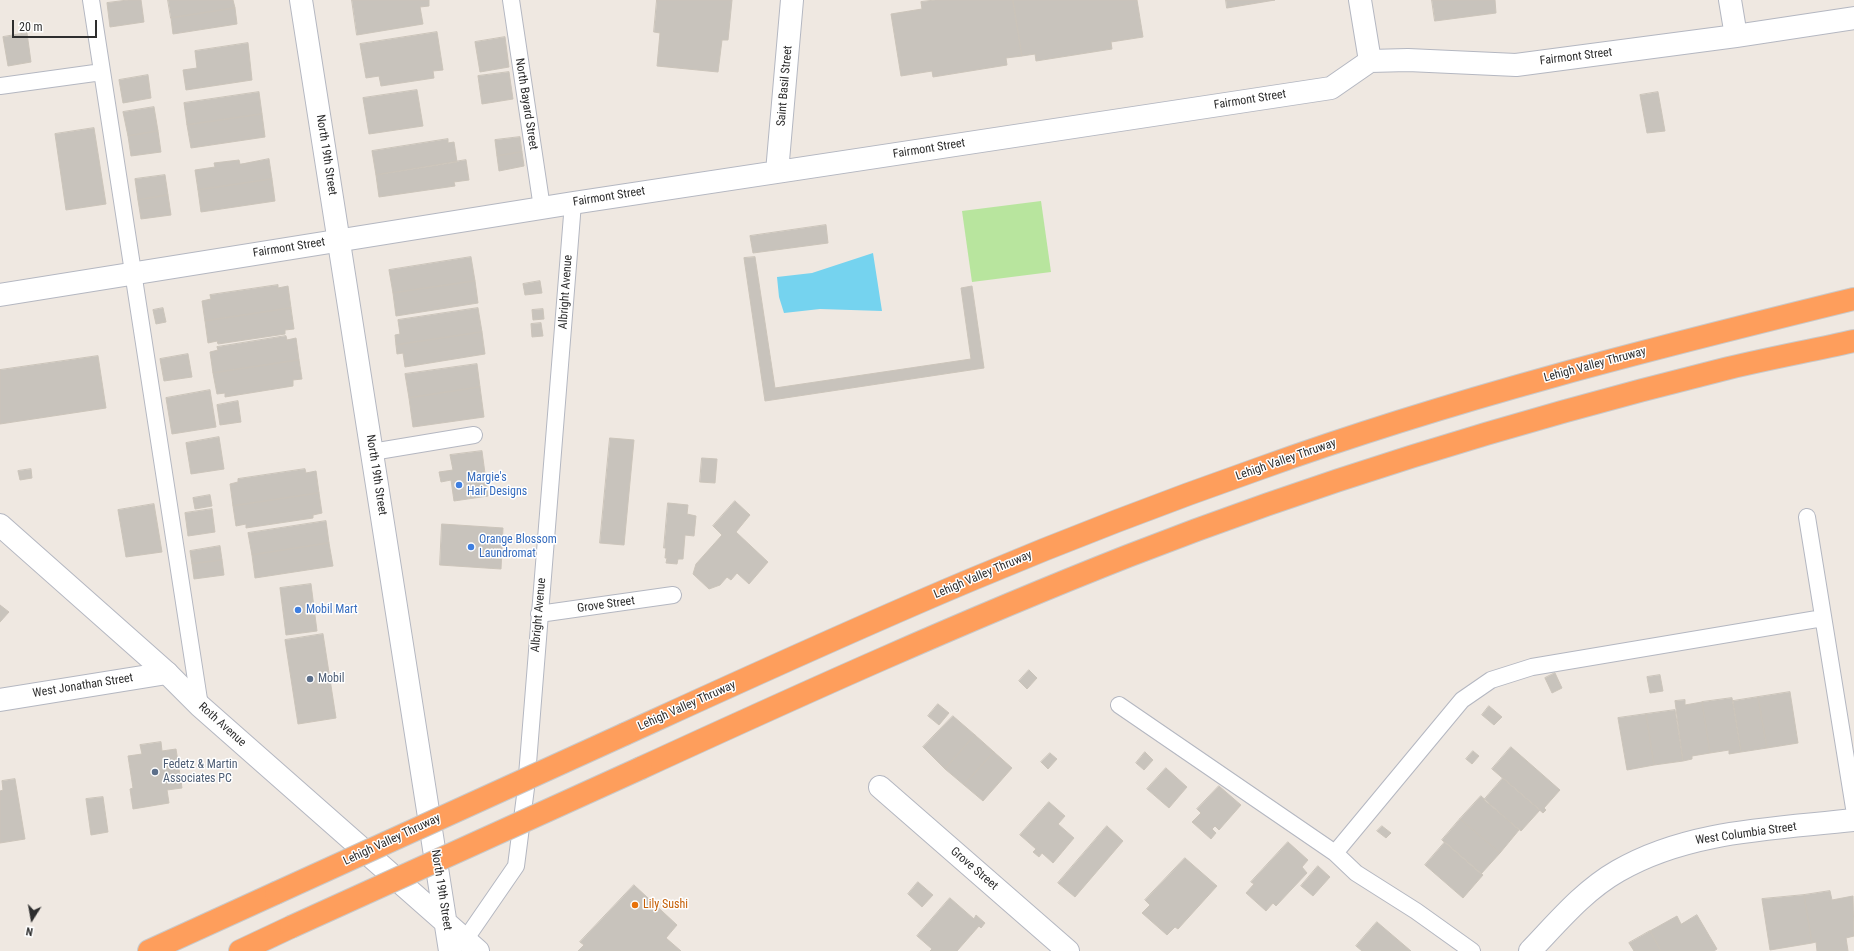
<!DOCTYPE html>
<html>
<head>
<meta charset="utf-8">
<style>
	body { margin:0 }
	#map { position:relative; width:1854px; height:951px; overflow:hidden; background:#efe8e1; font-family:"Roboto Condensed",sans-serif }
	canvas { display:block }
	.north { position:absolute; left:12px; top:899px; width:40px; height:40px; -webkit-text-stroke:3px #fff; paint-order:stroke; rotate:191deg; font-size:11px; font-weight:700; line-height:16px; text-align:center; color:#2e2e2e }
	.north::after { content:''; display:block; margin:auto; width:14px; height:18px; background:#2e2e2e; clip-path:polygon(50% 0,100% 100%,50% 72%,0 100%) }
	.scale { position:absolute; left:12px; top:20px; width:85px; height:18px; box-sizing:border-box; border:2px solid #2e2e2e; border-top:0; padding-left:5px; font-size:12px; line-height:14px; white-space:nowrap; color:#2e2e2e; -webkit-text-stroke:3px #fff; paint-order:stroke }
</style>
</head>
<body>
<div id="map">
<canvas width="1854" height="951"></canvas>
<div class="north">N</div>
<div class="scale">20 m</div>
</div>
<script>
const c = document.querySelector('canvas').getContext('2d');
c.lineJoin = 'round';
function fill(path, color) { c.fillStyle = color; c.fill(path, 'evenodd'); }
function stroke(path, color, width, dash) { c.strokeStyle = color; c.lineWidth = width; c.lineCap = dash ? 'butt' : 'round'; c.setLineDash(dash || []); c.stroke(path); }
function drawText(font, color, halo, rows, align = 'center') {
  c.font = font + ' "Roboto Condensed",sans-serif'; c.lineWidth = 3; c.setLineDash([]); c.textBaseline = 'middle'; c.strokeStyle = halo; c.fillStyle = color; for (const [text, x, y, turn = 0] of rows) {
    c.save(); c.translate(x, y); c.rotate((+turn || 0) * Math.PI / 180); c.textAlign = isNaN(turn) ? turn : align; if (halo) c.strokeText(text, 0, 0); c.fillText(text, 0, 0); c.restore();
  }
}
const green = new Path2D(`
	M1041 201 1051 272 972 282 962 211Z`);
const water = new Path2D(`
	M873 253 882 311 820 309 784 313 779 297 777 277 812 273Z`);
const building = new Path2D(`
	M128 0H141L144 22 110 27 107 3Z
	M168 0H233L235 8 171 18Z
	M352 0H429V6L420 7 423 24 357 35Z
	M657 0H732L728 40H722L718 72 657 66 660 33 654 32Z
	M935 0H1013L1022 56 1006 58 1007 65 933 77 932 71 901 76 891 14 922 9 921 2Z
	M1013 0H1137L1143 37 1111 42 1112 49 1036 61 1035 54 1022 56Z
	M1226 0H1275L1227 8Z
	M1432 0H1495L1496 13 1435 21Z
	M235 8 237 24 173 34 171 18Z
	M437 32 443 70 433 71 434 78 381 86 379 76 366 78 360 44Z
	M27 33 31 62 8 66 3 37Z
	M505 37 509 67 480 72 475 42Z
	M248 43 252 80 186 90 183 70 197 68 195 51Z
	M509 72 513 99 482 104 478 76Z
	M148 75 151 98 123 103 119 80Z
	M417 90 423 126 369 134 363 98Z
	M259 92 262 114 187 125 184 103Z
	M1658 92 1665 131 1647 133 1640 95Z
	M154 107 158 131 128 136 123 112Z
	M262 114 265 137 191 148 187 125Z
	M94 128 106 204 66 210 55 134Z
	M158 131 161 152 131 156 128 136Z
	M520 137 522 152 497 156 495 140Z
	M448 139V143L454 142 457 162 376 175 372 151Z
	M522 152 524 166 499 171 497 156Z
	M269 159 272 179 198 190 195 170 215 167 214 163 239 160 240 164Z
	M466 160 469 180 454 182 455 186 379 197 376 175Z
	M165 175 168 195 138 200 135 179Z
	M272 179 275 201 201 212 198 190Z
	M168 195 171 215 141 219 138 200Z
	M826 225 828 243 753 253 750 236Z
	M471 257 475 281 393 293 389 270Z
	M755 257 775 388 971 359 961 288 972 286 984 368 765 401 744 258Z
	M475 281 478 303 396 316 393 293Z
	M540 281 542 293 525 295 523 284Z
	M278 285V288L288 286 291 308 205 321 202 301 211 299 210 295Z
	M163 308 166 322 156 324 153 310Z
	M291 308 294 329 285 330V334L218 344 217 341 208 343 205 321Z
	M478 308 482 332 396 345 395 335 400 334 398 320Z
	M543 309 544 319 533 320 532 310Z
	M541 323 543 336 532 337 531 324Z
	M482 332 485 354 405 367 403 353 397 354 396 345Z
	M286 336 287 340 296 338 299 360 213 373 210 352 218 350 217 347Z
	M188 354 192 377 164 381 160 359Z
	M98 356 106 408 0 424V370Z
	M299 360 302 379 293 380V386L225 397V393L217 394 213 373Z
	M477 364 480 387 409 398 405 374Z
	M480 387 484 417 413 427 409 398Z
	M210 390 216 427 172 434 166 398Z
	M238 401 241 422 220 425 217 405Z
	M219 437 224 469 191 474 186 443Z
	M610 438 634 440 624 545 600 543Z
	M482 451 488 496 454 501 451 480 441 482 439 472 453 470 450 455Z
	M702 458 717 459 715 483 700 482Z
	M31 469 32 478 20 480 18 471Z
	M305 469 306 473 316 471 319 493 233 506 230 484 238 482V479Z
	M319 493 322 513 313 515V518L246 528V524L236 526 233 506Z
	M210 495 212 506 195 509 193 498Z
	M735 501 750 515 736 532 768 562 749 584 737 573 731 580 727 577 720 585 709 589 693 574 696 564 722 535 713 526Z
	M668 503 688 505 687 514 696 516 694 536 685 535 683 559H678L677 564 666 563 667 558H665L666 548H664Z
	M154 504 162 552 126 557 118 510Z
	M212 509 215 532 188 536 185 513Z
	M326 521 329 543 252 555 248 533Z
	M442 524 503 528 501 569 440 565Z
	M329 543 333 566 255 578 252 555Z
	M220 546 222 560 192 564 190 551Z
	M222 560 224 575 194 579 192 564Z
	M311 584 317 631 286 635 280 588Z
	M0 605 9 612 0 622Z
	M323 634 336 718 298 724 285 640Z
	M1029 670 1037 678 1027 689 1019 681Z
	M1555 673 1562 688 1552 693 1545 678Z
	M1660 675 1663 691 1650 693 1647 677Z
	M1790 692 1798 743 1767 748 1758 697Z
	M1758 697 1767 748 1741 752 1733 701Z
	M1732 698 1741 752 1729 754V750L1710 753 1702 702Z
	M1685 700V705L1702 702 1710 753 1692 756V759L1683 761 1675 701Z
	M938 704 949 713 939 725 928 716Z
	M1489 706 1502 717 1494 725 1482 715Z
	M1675 710 1683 761 1654 765 1646 714Z
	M1646 714 1654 765 1627 770 1618 718Z
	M953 716 975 735 945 769 923 747Z
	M975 735 994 752 964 785 945 769Z
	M161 742 162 751 176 749 182 788 167 790 169 803 133 809 130 789 133 788 128 756 142 754 140 745Z
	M1511 747 1560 790 1544 808 1546 810 1543 813 1492 769Z
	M1473 751 1479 756 1472 764 1466 759Z
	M994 752 1012 768 983 801 964 785Z
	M1145 752 1153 760 1144 770 1136 763Z
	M1050 753 1057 759 1048 769 1041 762Z
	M1166 768 1187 787 1169 808 1147 789Z
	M1503 778 1540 810 1521 831 1484 800Z
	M15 779 25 839 0 843V791L3 790 2 781Z
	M1219 786 1241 805 1219 830 1215 826 1212 829 1216 833 1211 839 1192 822 1201 813 1197 809Z
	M1481 796 1519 830 1500 853 1460 819Z
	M103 797 108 832 91 835 86 799Z
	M1049 802 1065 816 1058 824 1074 838 1053 863 1042 853 1039 857 1033 852 1036 849 1020 835Z
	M1460 819 1500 853 1481 874 1442 840Z
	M1107 826 1123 841 1075 897 1058 883Z
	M1382 826 1391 833 1386 838 1377 831Z
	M1288 842 1308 860 1302 867 1307 873 1276 906 1273 903 1266 911 1246 893 1254 884 1251 882Z
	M1445 842 1483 875 1463 898 1425 865Z
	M1185 858 1217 886 1178 929 1175 927 1167 935 1142 913 1150 905 1145 900Z
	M1318 866 1330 877 1313 896 1301 886Z
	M918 882 933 895 922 907 908 894Z
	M634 885 677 925 666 938 681 951H578L584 945 580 942Z
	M1830 891 1832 900 1853 896 1854 936 1846 938 1848 951H1817L1816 942 1812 943 1804 895Z
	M1804 895 1812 943 1770 950 1762 899Z
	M950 898 974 919 976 915 985 923 981 928 979 926 957 951H930L932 949 917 936Z
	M1697 915 1717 949 1714 951H1661L1650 931 1677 916 1681 924Z
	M1377 922 1411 951H1362L1356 946Z
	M1650 931 1661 951H1634L1629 943Z`);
const lane = new Path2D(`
	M91 0 200 706
	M511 0 542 208
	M0 86 102 72
	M372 452 474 435
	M1807 517 1854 808
	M539 614 673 595
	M1119 705 1335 853 1356 873 1416 911 1472 951
	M1335 853 1462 700 1491 680 1532 667 1823 618
	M465 940 516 866 526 788 573 203`);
const street = new Path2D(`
	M1360 0 1370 61
	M1730 0 1736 36
	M777 172 792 0
	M0 295 573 203 1331 88 1370 61 1408 60 1516 65 1736 36 1854 18
	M0 700 167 673
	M880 787 1068 951
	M1530 951C1557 923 1583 891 1618 871 1689 830 1774 829 1854 820`);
const secondary = new Path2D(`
	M301 0 450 951
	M0 525 167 673 200 706 478 951`);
const highway = new Path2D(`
	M625 734C741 681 856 628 973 579 1068 539 1164 502 1261 468 1455 398 1654 348 1854 299
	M641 768C802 694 963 621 1128 556 1320 481 1520 420 1721 370 1765 359 1810 351 1854 341
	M149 951 276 893
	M240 951 291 927`);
const highwayBridge = new Path2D(`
	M276 893 625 734
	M291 927 641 768`);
const markers = [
	[459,485,4,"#3f7fe0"],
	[471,547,4,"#3f7fe0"],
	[298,610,4,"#3f7fe0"],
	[310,679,4,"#5c6f8a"],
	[155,772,4,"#5c6f8a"],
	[635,905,4,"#e8710a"]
];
const streetNames = [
	["Fairmont Street",1576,57,-7],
	["Saint Basil Street",785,86,-85],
	["Fairmont Street",1250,100,-9],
	["North Bayard Street",526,104,81],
	["Fairmont Street",929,149,-9],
	["North 19th Street",326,155,81],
	["Fairmont Street",609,197,-9],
	["Fairmont Street",289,248,-9],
	["Albright Avenue",566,292,-86],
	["Lehigh Valley Thruway",1595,365,-15],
	["Lehigh Valley Thruway",1286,460,-19],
	["North 19th Street",376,475,81],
	["Lehigh Valley Thruway",983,575,-23],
	["Grove Street",606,605,-8],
	["Albright Avenue",539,615,-85],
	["West Jonathan Street",83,686,-9],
	["Lehigh Valley Thruway",687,706,-24],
	["Roth Avenue",222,725,42],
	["West Columbia Street",1746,834,-8],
	["Lehigh Valley Thruway",392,840,-25],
	["Grove Street",974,869,41],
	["North 19th Street",441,890,81]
];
const shopNames = [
	["Margie's",467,478],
	["Hair Designs",467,492],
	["Orange Blossom",479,540],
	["Laundromat",479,554],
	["Mobil Mart",306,610]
];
const serviceNames = [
	["Mobil",318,679],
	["Fedetz & Martin",163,765],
	["Associates PC",163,779]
];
const foodNames = [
	["Lily Sushi",643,905]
];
fill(green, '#b8e59e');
fill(water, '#75d3ef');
fill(building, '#c8c3bc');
stroke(building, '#cbc4ba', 1);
stroke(lane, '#b4b7c1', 18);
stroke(street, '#b4b7c1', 24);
stroke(secondary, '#b4b7c1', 24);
stroke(highway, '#c9c9c9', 24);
stroke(lane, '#fff', 16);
stroke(street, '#fff', 22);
stroke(secondary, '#fff', 22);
stroke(highway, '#fe9e5c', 22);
stroke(highwayBridge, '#c9c9c9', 24, []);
stroke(highwayBridge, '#fe9e5c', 22);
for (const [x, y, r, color] of markers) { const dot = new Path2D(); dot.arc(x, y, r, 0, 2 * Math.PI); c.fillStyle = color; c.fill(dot); stroke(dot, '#fff', 1.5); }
drawText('12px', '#2e2e2e', '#fff', streetNames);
drawText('12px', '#366cbe', '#fff', shopNames, 'left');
drawText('12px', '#4e5e75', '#fff', serviceNames, 'left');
drawText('12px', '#c56008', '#fff', foodNames, 'left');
</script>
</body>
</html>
